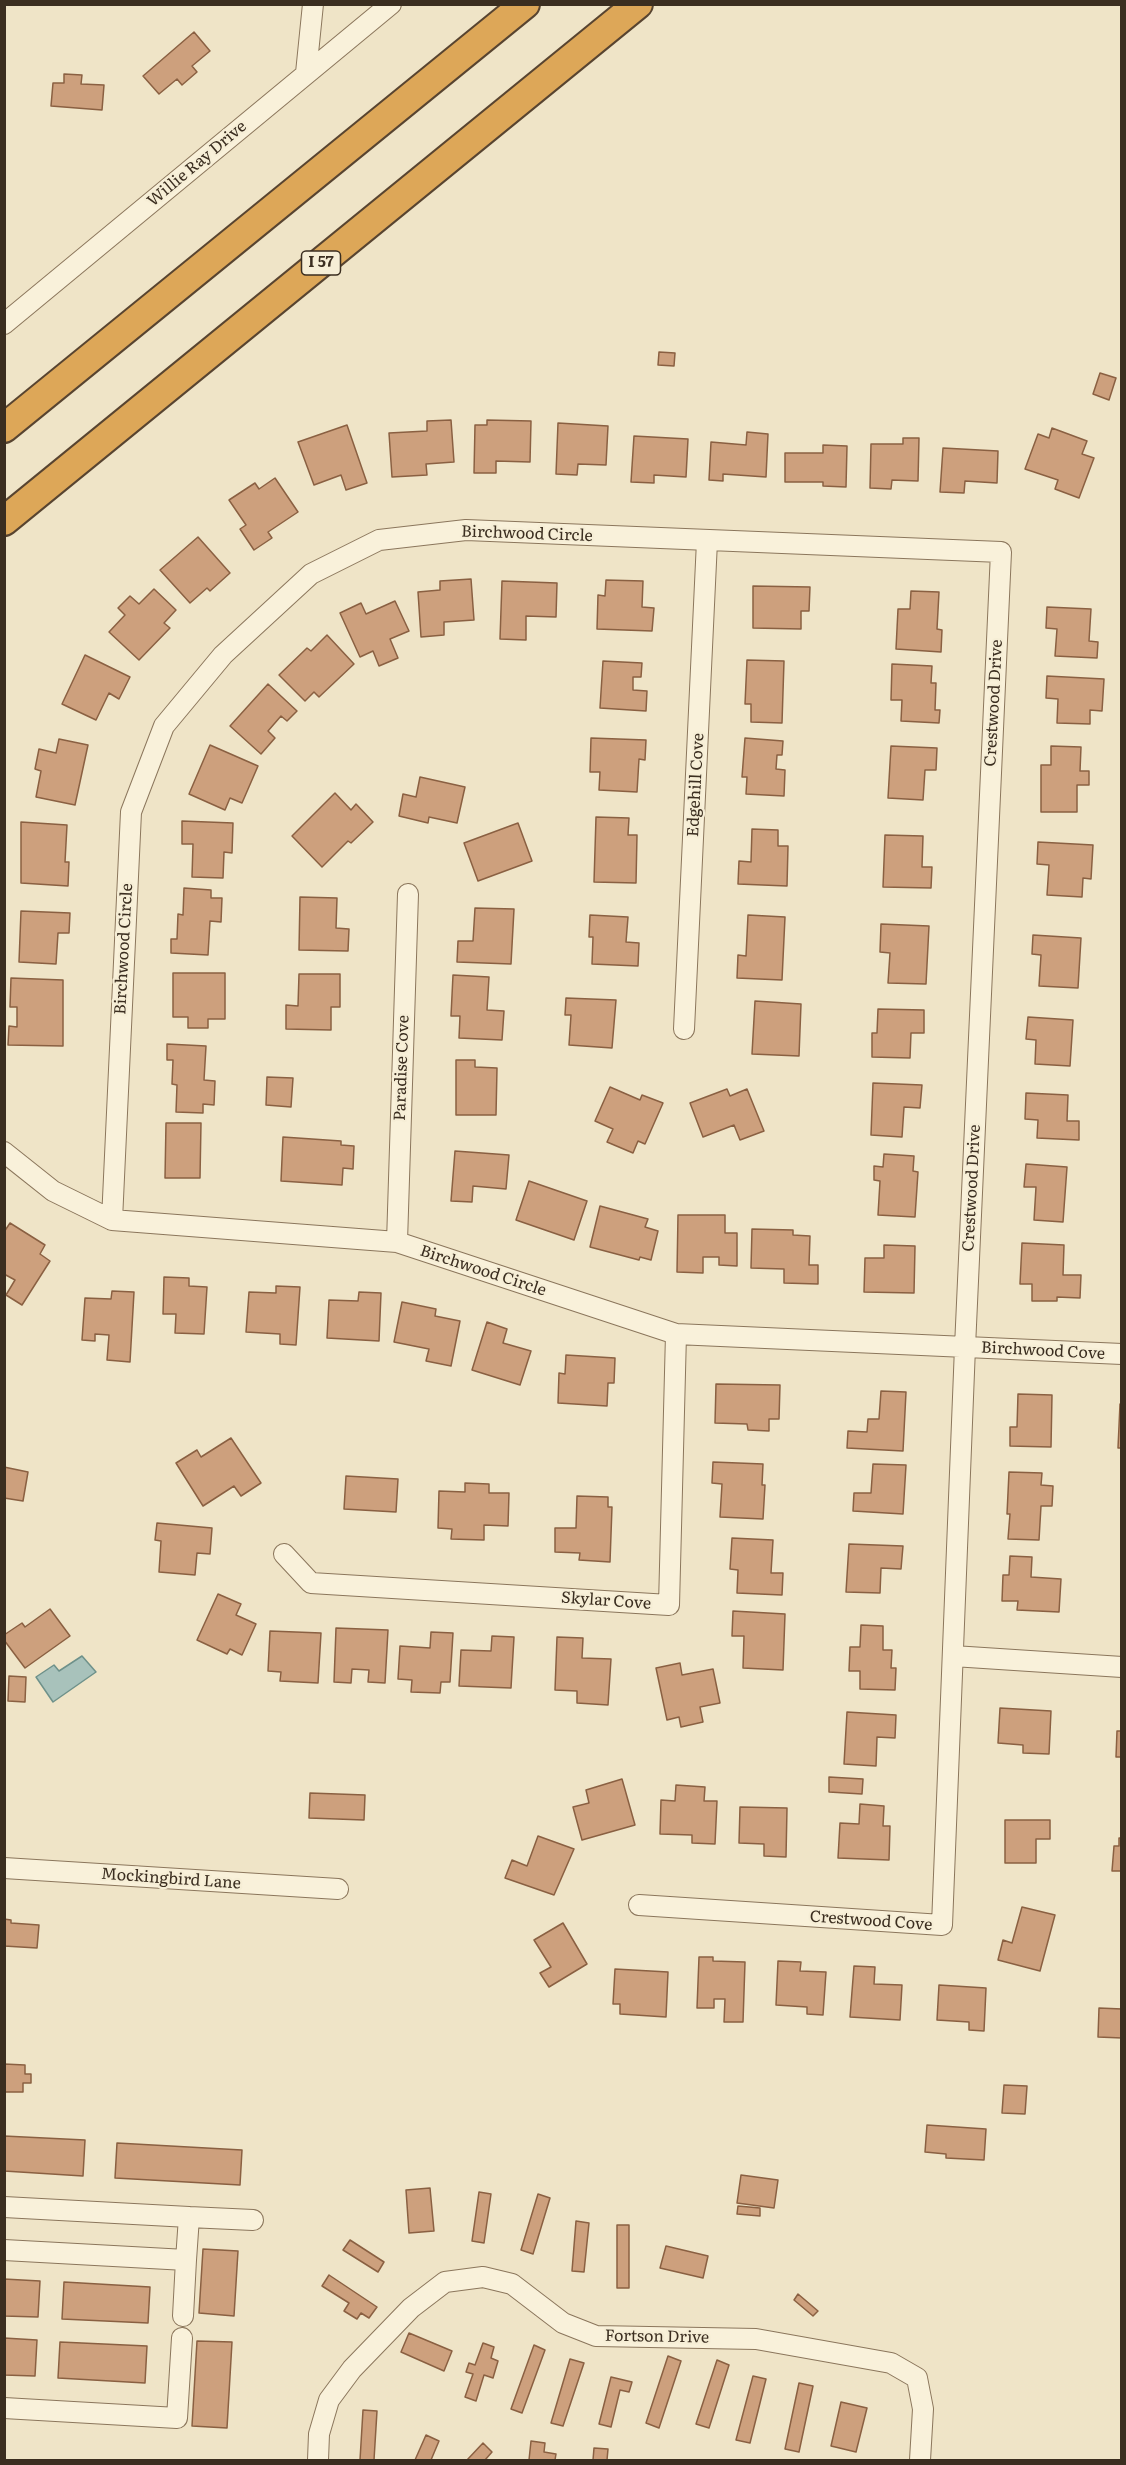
<!DOCTYPE html>
<html>
<head>
<meta charset="utf-8">
<style>
	body { margin:0 }
	#map { position:relative; width:1126px; height:2465px; overflow:hidden; background:#efe4c7; font-family:Literata,serif }
	canvas { display:block }
	.frame { position:absolute; inset:0; border:6px solid #3b2e20; pointer-events:none }
</style>
</head>
<body>
<div id="map">
<canvas width="1126" height="2465"></canvas>
<div class="frame"></div>
</div>
<script>
const c = document.querySelector('canvas').getContext('2d');
c.lineJoin = 'round';
function fill(path, color) { c.fillStyle = color; c.fill(path, 'evenodd'); }
function stroke(path, color, width, dash) { c.strokeStyle = color; c.lineWidth = width; c.lineCap = dash ? 'butt' : 'round'; c.setLineDash(dash || []); c.stroke(path); }
function drawText(font, color, halo, rows, align = 'center') {
  c.font = font + ' Literata,serif'; c.lineWidth = 4.5; c.setLineDash([]); c.textBaseline = 'middle'; c.strokeStyle = halo; c.fillStyle = color; for (const [text, x, y, turn = 0] of rows) {
    c.save(); c.translate(x, y); c.rotate((+turn || 0) * Math.PI / 180); c.textAlign = isNaN(turn) ? turn : align; if (halo) c.strokeText(text, 0, 0); c.fillText(text, 0, 0); c.restore();
  }
}
const water = new Path2D(`
	M82 1656 96 1672 53 1702 36 1677 54 1665 59 1671Z`);
const building = new Path2D(`
	M194 32 210 51 192 66 197 72 182 85 177 79 159 94 143 76Z
	M64 74 82 75 81 84 104 85 102 110 51 106 53 83H64Z
	M659 352 675 353 674 366 658 365Z
	M1100 373 1116 378 1109 400 1093 394Z
	M451 420 454 462 426 464 427 475 392 477 389 433 427 431V421Z
	M487 420 531 421 530 462 496 461V473H474L475 425H487Z
	M558 423 608 426 606 465 578 464 577 475 556 474Z
	M347 425 367 483 346 490 341 475 314 485 298 442Z
	M1052 428 1087 441 1082 454 1094 458 1079 498 1055 489 1058 480 1025 469 1038 434 1049 438Z
	M747 432 768 434 766 477 723 474V481L709 480 711 442 746 445Z
	M634 436 688 439 686 477 654 475V483L631 482Z
	M903 438H919L918 481 892 480 891 489 870 488 871 444H903Z
	M823 445 847 446 846 487 823 486V482H785V453H823Z
	M943 448 998 451 997 483 965 481 964 493 940 492Z
	M275 478 298 512 268 532 272 538 254 550 240 529 246 525 229 500 255 483 259 489Z
	M198 537 230 573 210 591 207 588 190 603 160 570Z
	M471 579 474 620 444 622V635L421 637 418 592 440 590V581Z
	M606 580 643 581 642 607 654 608 652 631 597 629 598 595 605 596Z
	M502 581 557 583 556 617 526 616V640L500 639Z
	M753 586 810 587 809 611H801V629L753 628Z
	M154 589 176 610 164 623 170 628 139 660 109 632 125 615 118 608 130 596 139 604Z
	M911 591 939 592 937 629 942 630 941 652 896 649 898 609H910Z
	M395 601 409 631 390 639 398 658 379 666 373 651 360 657 340 613 361 603 366 614Z
	M1047 607 1091 609 1089 641 1098 642 1097 658 1055 656 1057 629 1046 628Z
	M327 635 354 664 319 697 314 692 305 701 279 675 307 648 311 651Z
	M85 655 130 677 119 699 109 693 96 720 62 704Z
	M747 660 784 661 782 723 751 722V704H745Z
	M603 661 642 663 641 677H633V690L647 691 646 711 600 708Z
	M892 664 932 666 931 683H936L935 710H940L939 723 901 721 902 700H891Z
	M1047 676 1104 679 1102 711 1090 710V724L1057 723 1058 699 1046 698Z
	M268 684 297 711 287 721 281 716 268 731 275 738 261 754 230 726Z
	M591 738 646 740 645 760 639 759 637 792 599 790 600 772H590Z
	M745 738 783 741 782 755H777L776 769 785 770 784 796 746 794 747 777H742Z
	M59 739 88 745 75 805 36 797 41 771 35 769 39 749 56 753Z
	M210 745 258 766 242 803 230 798 225 810 189 794Z
	M891 746 937 748 936 770H925L923 800 888 798Z
	M1051 746 1081 747 1080 771H1089V785H1077V812H1041V765H1051Z
	M420 777 465 787 457 823 429 817 428 823 399 816 403 794 416 797Z
	M335 793 351 810 356 804 373 822 351 843 348 841 322 867 292 836Z
	M596 817 629 818 628 835H637L636 883 594 882Z
	M182 821 233 823 232 853 224 852 223 878 192 877 193 844H182Z
	M21 822 67 825 65 862H69L68 886 21 883Z
	M518 823 532 861 478 881 464 843Z
	M752 829 778 830V846H788L787 886 738 884 739 861 751 862Z
	M885 835 923 836 922 867H932L931 888 883 887Z
	M1038 842 1093 845 1091 879 1083 878 1082 897 1047 895 1049 865 1037 864Z
	M184 888 211 890V898H222L221 922 210 921 208 955 171 953V939H177L178 914 183 915Z
	M300 897 337 898 336 928 349 929 348 951 299 950Z
	M475 908 514 909 511 964 457 962 458 941H473Z
	M21 911 70 913 69 933H58L56 964 19 962Z
	M590 915 628 917 626 942 639 943 638 966 592 964 593 937H589Z
	M748 915 785 917 782 980 737 978 738 955 746 956Z
	M881 924 929 926 926 984 888 983 890 953 880 952Z
	M1033 935 1081 938 1078 988 1039 986 1041 955 1032 954Z
	M173 973H225V1019H208V1028H188V1017H173Z
	M299 974H340V1007H331V1030L286 1029V1005L298 1006Z
	M453 975 489 977 487 1010 504 1011 502 1040 459 1038 460 1016H451Z
	M11 978 63 980V1046L8 1045 9 1026 17 1027V1007H10Z
	M566 998 616 1000 612 1048 569 1045 571 1015H565Z
	M755 1001 801 1004 799 1056 752 1054Z
	M878 1009 924 1010V1033H911L910 1058 872 1057V1033H877Z
	M1028 1017 1073 1020 1070 1066 1035 1064 1036 1040 1026 1039Z
	M167 1044 206 1046 204 1080 215 1081 214 1105 203 1104V1113L176 1112 177 1085 172 1084 173 1060H167Z
	M456 1060H475V1067L497 1068 496 1115H456Z
	M267 1077 293 1078 291 1107 266 1105Z
	M873 1083 922 1085 920 1108 904 1107 902 1137 871 1135Z
	M610 1087 640 1100 642 1095 663 1103 645 1144 638 1141 633 1153 607 1142 613 1129 595 1121Z
	M727 1089 730 1096 747 1089 764 1131 740 1140 734 1125 703 1137 690 1103Z
	M1026 1093 1068 1095 1067 1121H1079V1140L1037 1138 1038 1120 1025 1119Z
	M166 1123H201L200 1178H165Z
	M283 1137 341 1141V1145L354 1146 353 1169 343 1168 342 1185 281 1181Z
	M455 1151 509 1155 506 1189 473 1186 472 1202 451 1201Z
	M884 1154 914 1156 913 1171 918 1172 915 1217 878 1215 880 1181 874 1180V1166L883 1167Z
	M1026 1164 1067 1167 1063 1222 1034 1220 1036 1187H1024Z
	M529 1181 587 1201 574 1240 516 1220Z
	M600 1206 648 1219 645 1227 658 1231 651 1260 640 1257 639 1260 590 1247Z
	M678 1215H725V1233H737V1266L719 1265V1257H703V1273L677 1272Z
	M10 1223 45 1245 40 1254 50 1261 22 1305 6 1295 15 1280 4 1274V1232Z
	M752 1229 793 1230V1235L810 1236 809 1265H818V1284L784 1283V1269L751 1268Z
	M1022 1243 1064 1245 1063 1275H1081L1080 1298 1057 1297V1301H1032V1284H1020Z
	M884 1245 915 1246 914 1293 864 1292 865 1258H884Z
	M164 1277 189 1278V1286L207 1287 204 1334 175 1333 176 1314H163Z
	M276 1286 300 1287 296 1345 280 1344V1334L246 1332 249 1292 276 1293Z
	M112 1291 134 1292 130 1362 107 1360 109 1335 95 1334V1341L82 1340 85 1298 111 1299Z
	M359 1292 381 1293 379 1341 327 1338 329 1300 358 1301Z
	M402 1302 436 1309 435 1316 460 1321 451 1366 426 1361 429 1349 394 1342Z
	M487 1322 507 1329 503 1343 531 1351 520 1385 472 1370Z
	M566 1355 615 1358 614 1383H608L607 1406 558 1403 559 1373 565 1374Z
	M716 1384 780 1385 779 1419H769V1431L748 1430 747 1424 715 1423Z
	M881 1391 906 1392 903 1451 847 1448 848 1431 867 1432 868 1419H879Z
	M1018 1394 1052 1395 1051 1447 1010 1446V1427H1017Z
	M1120 1404H1122V1448H1118Z
	M231 1438 261 1483 241 1496 234 1486 203 1506 176 1463 197 1450 201 1457Z
	M713 1462 763 1464 762 1485H765L763 1519 720 1517 722 1484 712 1483Z
	M873 1464 906 1465 903 1514 853 1511 854 1493H871Z
	M4 1467 28 1472 23 1501 4 1498Z
	M1009 1472 1042 1473 1041 1485 1053 1486 1052 1506H1041L1039 1540 1008 1539 1010 1514H1007Z
	M346 1476 398 1479 396 1512 344 1509Z
	M465 1483 489 1484V1493H509L508 1526 484 1525V1540L451 1539 452 1529 438 1528 439 1491 465 1492Z
	M577 1496 608 1497V1507H612L610 1562 579 1560 580 1553 555 1552V1528H576Z
	M157 1523 212 1528 210 1554 197 1553 195 1575 159 1572 161 1541 155 1540Z
	M732 1538 773 1540 771 1573H783L782 1595 737 1593 738 1570 730 1569Z
	M849 1544 903 1546 901 1569 881 1568 880 1593 846 1592Z
	M1010 1556 1032 1557 1031 1577 1061 1579 1059 1612 1017 1610 1018 1601H1002L1003 1575H1009Z
	M218 1594 241 1604 236 1615 256 1624 242 1655 230 1649 227 1654 197 1640Z
	M50 1609 70 1636 25 1668 4 1640V1635L22 1623 25 1627Z
	M733 1611 785 1614 783 1670 743 1668 744 1636H732Z
	M861 1625 883 1626V1650H892L891 1668H896L895 1690 860 1689V1671H849L850 1647H860Z
	M336 1628 388 1630 385 1683 368 1682 369 1670 352 1669 351 1683 334 1682Z
	M270 1631 321 1633 318 1683 280 1681 281 1672 268 1671Z
	M431 1632 453 1633 450 1682H441L440 1693 411 1692 412 1680 398 1679 400 1646 430 1648Z
	M492 1636 514 1637 511 1688 459 1686 461 1650 491 1651Z
	M557 1637 583 1638 582 1658 611 1659 608 1705 577 1703V1691L555 1690Z
	M680 1663 682 1675 713 1669 720 1703 700 1707 703 1722 681 1727 679 1717 667 1720 656 1668Z
	M9 1676 26 1677 25 1702 8 1701Z
	M1000 1708 1051 1711 1049 1754 1023 1753V1745L998 1743Z
	M847 1712 896 1715 895 1738 877 1737 876 1766 844 1764Z
	M1117 1731H1122V1757H1116Z
	M829 1777 863 1779 862 1794 829 1792Z
	M622 1779 635 1825 582 1840 573 1807 589 1803 586 1790Z
	M676 1785 705 1787 704 1801H717L715 1844 692 1843V1835L660 1834 661 1800 675 1801Z
	M310 1793 365 1795 364 1820 309 1818Z
	M860 1804 884 1806 883 1826H890L889 1860 838 1858 840 1823 859 1824Z
	M740 1807 787 1808 786 1857 764 1856V1844L739 1843Z
	M1005 1820H1050V1839H1036V1863H1005Z
	M538 1836 574 1849 554 1895 505 1878 512 1860 527 1866Z
	M1119 1838H1122V1871H1112L1114 1846H1119Z
	M1022 1907 1055 1915 1040 1971 998 1960 1003 1940 1012 1943Z
	M4 1919 11 1920V1923L39 1925 37 1948 4 1946Z
	M563 1923 587 1964 549 1987 540 1973 551 1967 534 1940Z
	M699 1957H713V1961L745 1962 743 2022H724L725 1999H714V2008H697Z
	M778 1961 801 1962 800 1971 826 1972 823 2015 807 2014V2007L776 2005Z
	M854 1966 875 1967 874 1984 902 1985 900 2020 850 2017Z
	M615 1969 668 1972 666 2017 620 2014V2004H613Z
	M939 1985 986 1988 984 2031 969 2030V2022L937 2020Z
	M1099 2008 1122 2009V2038L1098 2037Z
	M4 2064 25 2065V2074H31V2083H23V2092H4Z
	M1004 2085 1027 2086 1025 2114 1002 2113Z
	M927 2125 986 2129 984 2160 946 2158V2154L925 2152Z
	M4 2136 85 2140 83 2176 4 2171Z
	M117 2143 242 2150 240 2185 115 2178Z
	M741 2175 778 2180 774 2208 737 2203Z
	M430 2188 434 2231 409 2233 406 2190Z
	M479 2192 491 2194 484 2243 472 2241Z
	M538 2194 550 2198 533 2254 521 2250Z
	M738 2206 760 2208V2216L737 2214Z
	M576 2221 589 2223 584 2272 572 2271Z
	M617 2225H629V2288H617Z
	M350 2240 384 2262 378 2272 343 2250Z
	M666 2246 708 2256 703 2278 660 2268Z
	M203 2249 238 2251 234 2316 199 2313Z
	M329 2275 377 2307 369 2318 361 2313 357 2319 344 2311 349 2303 322 2286Z
	M4 2279 40 2281 38 2317 4 2316Z
	M64 2282 150 2287 148 2323 62 2319Z
	M798 2294 818 2311 813 2316 794 2300Z
	M409 2333 452 2351 444 2371 401 2352Z
	M4 2338 37 2340 35 2376 4 2375Z
	M197 2341 232 2342 227 2428 192 2426Z
	M60 2342 147 2346 145 2383 58 2378Z
	M483 2343 494 2347 491 2358 498 2361 493 2378 484 2375 476 2401 465 2397 473 2374 466 2372 469 2363 475 2365Z
	M534 2345 545 2350 522 2413 511 2409Z
	M668 2356 681 2361 659 2428 646 2423Z
	M570 2359 584 2363 563 2426 551 2423Z
	M717 2360 729 2365 709 2428 696 2424Z
	M753 2376 766 2379 750 2443 736 2440Z
	M611 2377 632 2382 629 2392 620 2390 611 2427 599 2424Z
	M799 2383 813 2386 799 2452 785 2449Z
	M841 2402 867 2408 856 2452 831 2446Z
	M363 2410 377 2411 374 2460H360Z
	M426 2435 439 2441 431 2460H415Z
	M531 2441 545 2443 544 2452 556 2454 555 2460H529Z
	M483 2443 492 2452 485 2460H467Z
	M594 2448 608 2449 607 2460H593Z`);
const minor = new Path2D(`
	M306 73 313 4
	M4 324 391 4
	M684 1029 707 541
	M4 1152 53 1191 112 1220
	M397 1242 408 894
	M284 1554 311 1583 669 1605 676 1334
	M953 1656 1122 1667
	M4 1868 338 1889
	M639 1905 942 1925 965 1347 1001 552 466 530 379 540 311 574 223 655 164 726 131 812 112 1220 397 1242 676 1334 1122 1354
	M4 2207 189 2217
	M4 2250 186 2260 189 2217 253 2220
	M183 2316 186 2260
	M4 2408 177 2418 182 2338
	M318 2460 319 2434 329 2400 352 2369 411 2308 445 2282 483 2277 512 2284 563 2323 596 2336 756 2339 891 2363 917 2378 923 2409 920 2460`);
const highway = new Path2D(`
	M4 428 525 4
	M4 521 638 4`);
const shields = [
	[321,263,39]
];
const shieldNames = [
	["I 57",321,263]
];
const streetNames = [
	["Willie Ray Drive",197,164,-40],
	["Birchwood Circle",527,534,2],
	["Crestwood Drive",994,703,-87],
	["Edgehill Cove",696,785,-87],
	["Birchwood Circle",124,949,-87],
	["Paradise Cove",402,1068,-88],
	["Crestwood Drive",972,1188,-87],
	["Birchwood Circle",483,1271,18],
	["Birchwood Cove",1043,1351,3],
	["Skylar Cove",606,1601,4],
	["Mockingbird Lane",171,1879,4],
	["Crestwood Cove",871,1921,4],
	["Fortson Drive",657,2337,1]
];
fill(water, '#a8c2bb');
stroke(water, '#6e918a', 1.5);
fill(building, '#cda07d');
stroke(building, '#8a6042', 1.5);
stroke(minor, '#8b765c', 22);
stroke(highway, '#584430', 32);
stroke(minor, '#f9f1da', 20);
stroke(highway, '#dda758', 28);
for (const [x, y, w] of shields) { const box = new Path2D(); box.roundRect(x - w / 2, y - 12, w, 24, 4.5); c.fillStyle = '#f6eed6'; c.fill(box); stroke(box, '#3b2e20', 1.5); }
drawText('bold 15px', '#3b2e20', null, shieldNames);
drawText('16px', '#3b2e20', '#f6eed6', streetNames);
</script>
</body>
</html>
